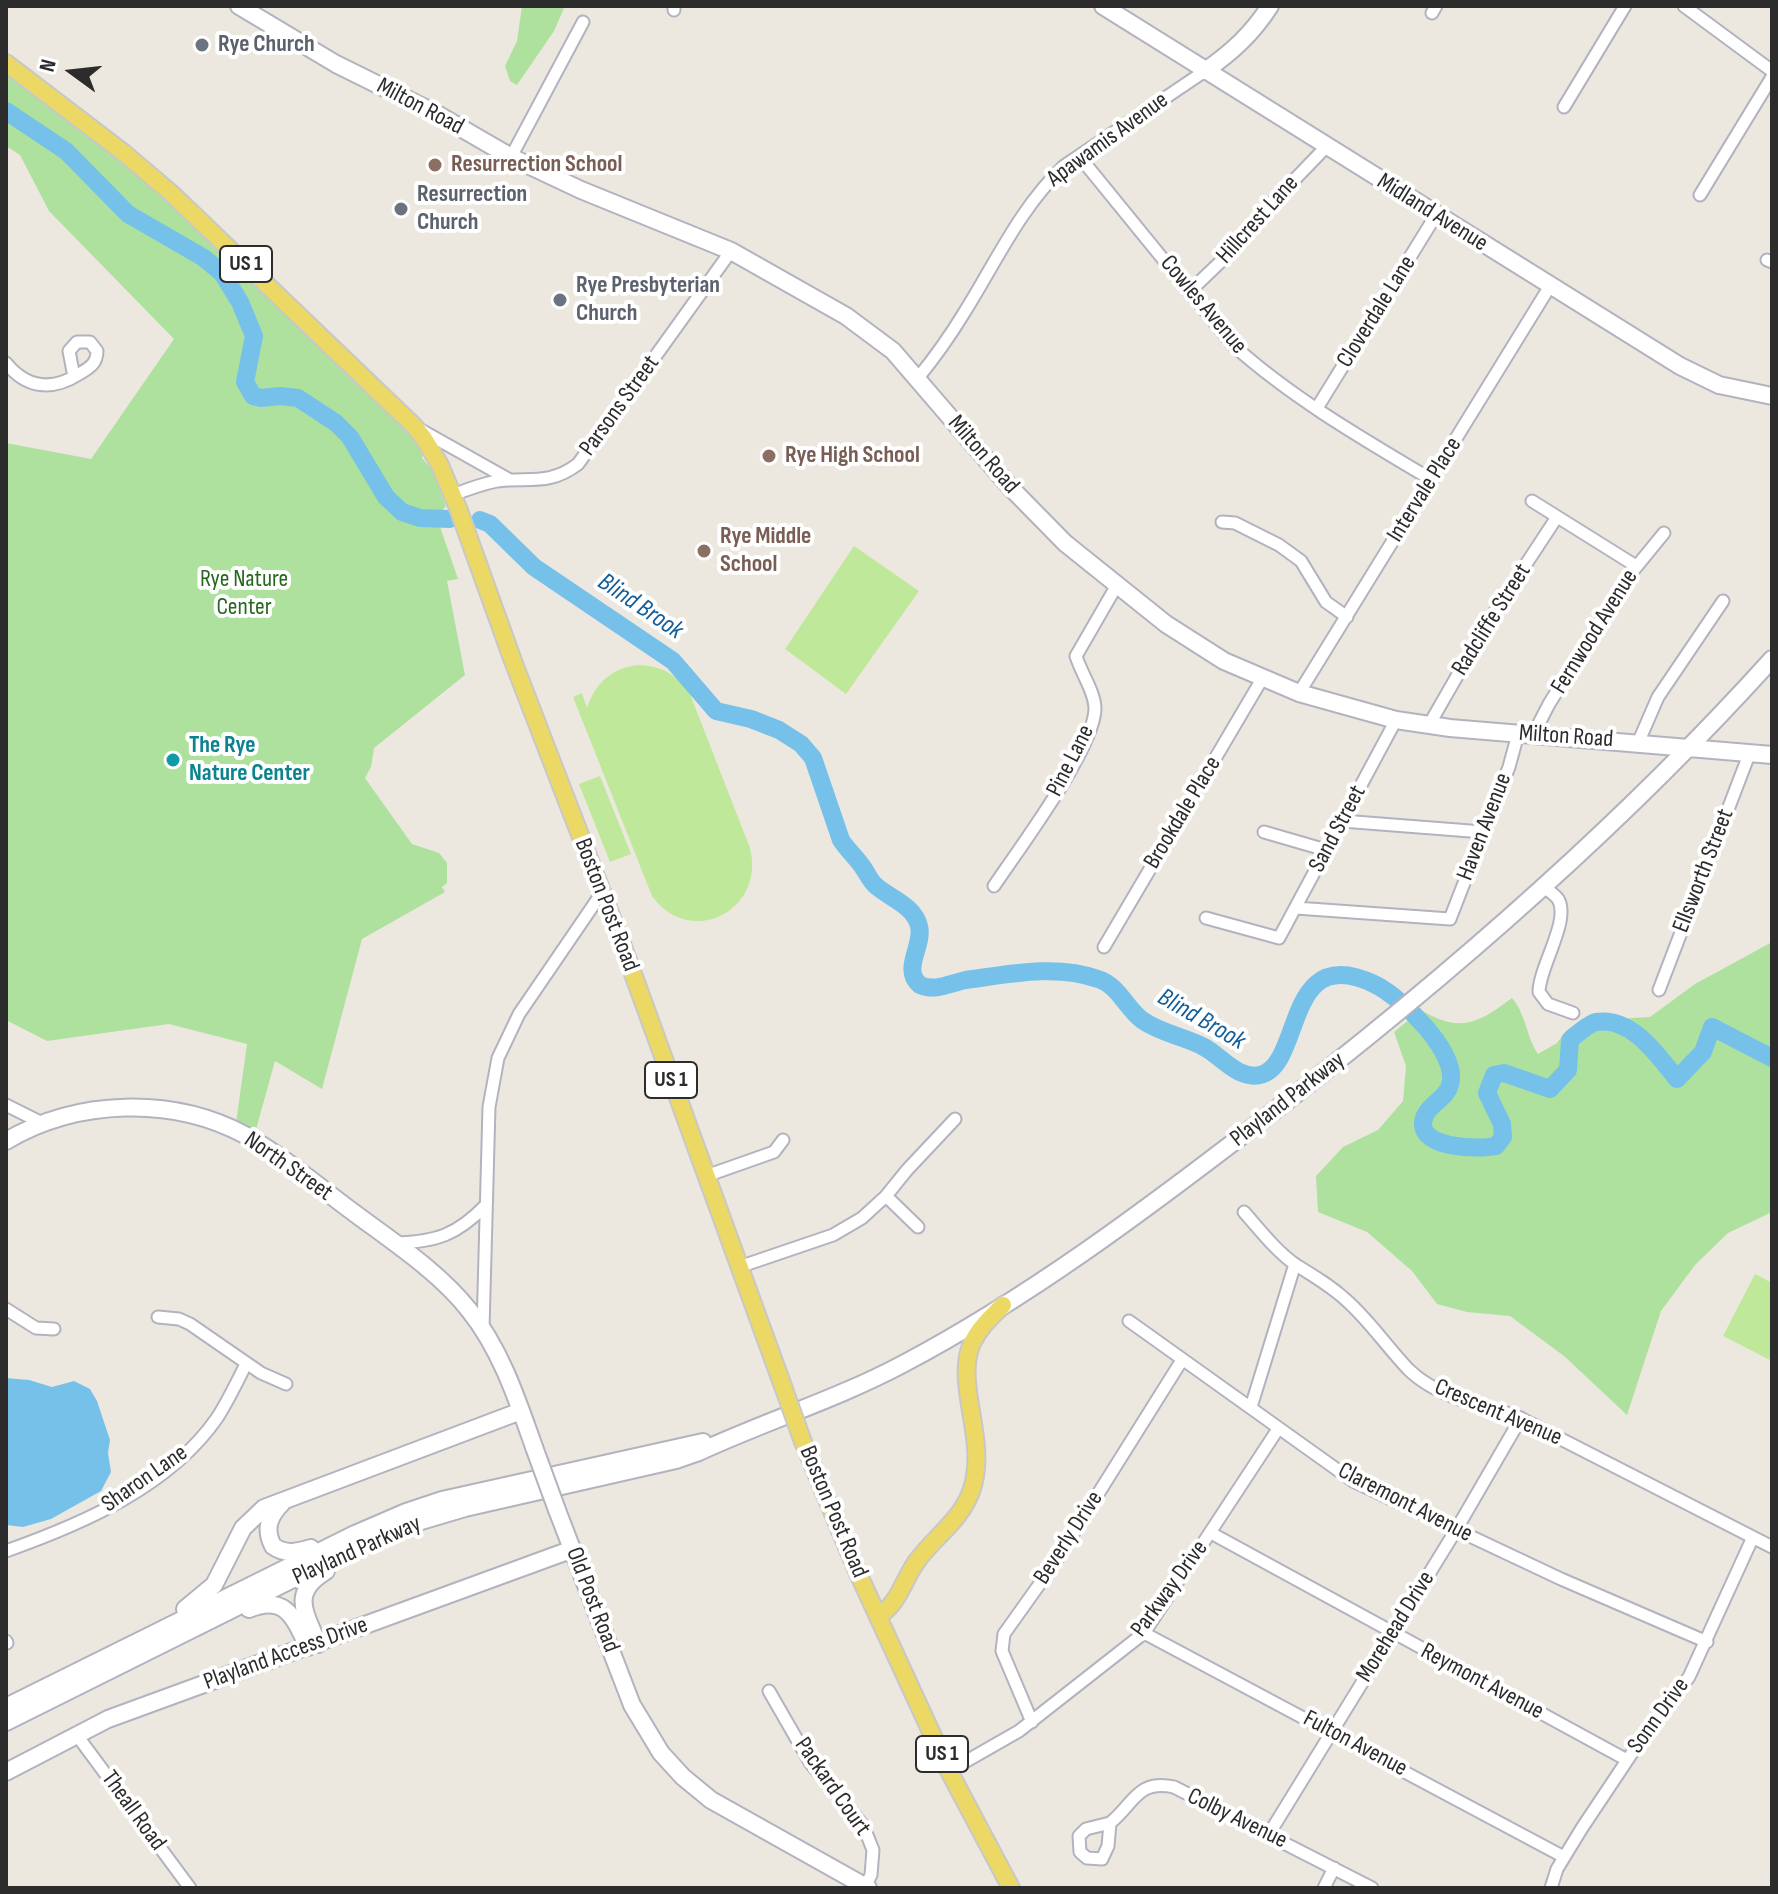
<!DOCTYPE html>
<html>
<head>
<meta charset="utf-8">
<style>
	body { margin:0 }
	#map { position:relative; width:1778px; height:1894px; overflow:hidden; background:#ede8df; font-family:"Sofia Sans Condensed",sans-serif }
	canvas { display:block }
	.frame { position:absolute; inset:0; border:8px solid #2c2c2c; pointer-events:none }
	.north { position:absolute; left:32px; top:32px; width:80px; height:80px; -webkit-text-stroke:6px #fff; paint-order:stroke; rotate:285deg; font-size:22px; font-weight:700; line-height:32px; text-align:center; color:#2c2c2c }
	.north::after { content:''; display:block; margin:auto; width:28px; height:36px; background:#2c2c2c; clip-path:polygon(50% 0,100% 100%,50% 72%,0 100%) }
</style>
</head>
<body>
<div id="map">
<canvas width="1778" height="1894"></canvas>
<div class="frame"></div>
<div class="north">N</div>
</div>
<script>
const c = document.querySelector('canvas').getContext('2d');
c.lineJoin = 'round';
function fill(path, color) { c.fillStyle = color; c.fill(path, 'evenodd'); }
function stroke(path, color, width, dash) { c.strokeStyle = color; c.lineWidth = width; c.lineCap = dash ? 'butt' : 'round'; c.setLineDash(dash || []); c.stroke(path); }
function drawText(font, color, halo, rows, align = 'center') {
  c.font = font + ' "Sofia Sans Condensed",sans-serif'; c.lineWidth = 8; c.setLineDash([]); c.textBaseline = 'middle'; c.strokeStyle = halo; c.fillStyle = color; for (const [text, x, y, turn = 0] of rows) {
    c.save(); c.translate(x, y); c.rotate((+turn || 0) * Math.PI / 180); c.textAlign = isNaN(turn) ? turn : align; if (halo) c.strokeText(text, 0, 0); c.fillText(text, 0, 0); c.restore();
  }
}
const green = new Path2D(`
	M522 6H565L554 31 517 85 510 81 505 66 517 41Z
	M6 71 129 166 397 418 424 451 422 458 433 471 446 506 442 511 435 512 458 579 447 581 465 675 374 748 371 767 365 778 412 844 439 853 447 863V883L442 887 445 892 362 939 322 1089 275 1061 255 1133 236 1123 247 1044 169 1024 47 1041 6 1020V443L91 459 174 339 49 211 20 155 6 146Z
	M1772 942V1212L1728 1233 1695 1265 1661 1311 1627 1415 1564 1356 1510 1316 1467 1312 1437 1304 1412 1271 1367 1232 1318 1212 1316 1176 1343 1147 1378 1130 1403 1101 1406 1066 1394 1032 1421 1010C1460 1033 1478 1024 1512 998 1526 1014 1526 1036 1538 1054L1557 1043 1567 1030 1581 1021 1650 1017 1695 984Z`);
const pitch = new Path2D(`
	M854 546 919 591 846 694 785 649Z
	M639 665C662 666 678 675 690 694L750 848C766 911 690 949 652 896L573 697 582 693 587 708C595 683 613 667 639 665Z
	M600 776 631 854 610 862 579 784Z
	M1755 1274 1772 1283V1361L1723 1336Z`);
const water = new Path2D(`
	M6 1378 29 1380 52 1387 74 1381 90 1389 97 1401 110 1440 108 1453 111 1472 101 1491 51 1519 23 1527 6 1525Z`);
const river = new Path2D(`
	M6 111 66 151 128 214 204 258 222 273 240 302 254 336 245 382 253 396 261 398 280 396 298 398 336 423 350 437 386 497 402 512 420 518 450 519
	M480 520 490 524 534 567 673 661 716 711 751 719 779 730 801 744 813 758 841 840C848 851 858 859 864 869 868 875 870 880 875 885 889 898 914 905 919 926 924 946 901 969 920 985 936 992 950 983 966 980 1009 974 1057 964 1098 979 1118 985 1126 1008 1142 1020 1160 1033 1183 1036 1202 1046 1221 1055 1237 1080 1260 1075 1304 1065 1283 941 1374 984 1400 996 1460 1053 1450 1085 1446 1100 1424 1106 1423 1123 1421 1148 1478 1150 1496 1146L1503 1137 1502 1124 1487 1093 1494 1075 1504 1073 1550 1089 1568 1070 1570 1040C1577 1034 1588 1024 1596 1022 1632 1016 1658 1056 1677 1079L1703 1052 1712 1027 1772 1058`);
const street = new Path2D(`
	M674 6V10
	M1684 6 1772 71
	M1432 13 1436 6
	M1564 107 1625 6
	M1079 156 1233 345C1292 398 1363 439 1432 480
	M511 157 583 22
	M1700 195 1772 77
	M1767 260 1772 262
	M1189 292 1239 244 1271 204 1326 147
	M6 363C27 389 52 391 79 374 89 368 97 364 97 351L90 342H77L69 351 74 377
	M918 378C935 357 950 336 964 313 996 262 1020 208 1064 166L1205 71
	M1317 408 1436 215
	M421 430 510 480
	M453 495C468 489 482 484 497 481 529 477 549 486 578 464L731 251
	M1532 501 1636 566
	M1222 522 1235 523 1279 545 1301 561 1326 602 1347 617
	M1299 693 1550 286
	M1429 725 1488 622 1557 517
	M1533 735 1549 704 1628 577 1664 533
	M1638 743 1658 697 1723 601
	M1342 821 1483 832
	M1264 832 1326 850
	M994 886C1018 850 1094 749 1095 709 1095 692 1081 673 1076 656L1117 585
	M1543 887C1548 890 1554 894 1558 899 1571 920 1539 967 1539 992L1548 1004 1573 1013
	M1296 908 1450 919 1509 767 1518 734
	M1206 918 1279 938 1396 720
	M1104 947 1262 679
	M1659 990 1750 752
	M6 1105 42 1123
	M706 1176 774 1152 783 1140
	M886 1196 918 1227
	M1244 1212C1260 1230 1276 1251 1296 1265 1314 1276 1331 1286 1346 1300 1369 1320 1387 1347 1408 1369 1435 1396 1479 1406 1514 1415L1772 1547
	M395 1243C436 1242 457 1235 486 1205
	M739 1267 833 1235 862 1218 886 1196 907 1170 955 1119
	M6 1309 36 1328 54 1329
	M158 1317 179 1319 190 1324 261 1373 286 1384
	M1129 1321 1353 1481 1561 1579 1707 1642
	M483 1329 489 1107 498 1058 519 1014 601 894
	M1251 1407 1295 1264
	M1211 1533 1627 1760
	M6 1551C82 1524 169 1487 217 1418 228 1401 237 1382 246 1364
	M1144 1633 1564 1857
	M6 1641 7 1643
	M769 1691 811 1764 863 1825 873 1850 871 1875 865 1887
	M1032 1722 1002 1651 1004 1634 1056 1561 1182 1360
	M76 1734 190 1888
	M949 1771 1019 1731 1144 1633 1278 1429
	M1110 1823C1134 1804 1137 1779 1174 1787L1372 1888
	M1110 1823 1108 1846 1102 1859 1087 1858 1080 1852 1079 1836 1086 1829Z
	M1269 1834 1456 1530 1521 1418
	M1324 1888 1334 1868
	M1551 1888 1557 1869 1582 1828 1646 1732 1689 1677 1753 1537`);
const secondary = new Path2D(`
	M239 6 336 64 435 113 511 157 581 190 731 251 846 316 893 351 1010 487 1065 543 1166 624 1224 661 1299 693 1396 720 1450 728 1772 755
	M1103 6 1680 366 1719 385 1772 396
	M1205 71C1232 52 1252 34 1270 6
	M6 1141C77 1099 172 1096 245 1135 283 1156 318 1186 353 1212 393 1242 438 1271 469 1310 501 1350 517 1399 534 1447
	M282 1503C269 1516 264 1529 273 1546 285 1555 298 1552 311 1548
	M557 1510 632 1705 661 1753 683 1777 711 1800 868 1888
	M185 1609 214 1585 243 1528 264 1508 521 1411
	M249 1609C286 1594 294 1618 308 1647
	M318 1644C305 1612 290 1593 326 1571
	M6 1707 355 1534 406 1512 442 1500 703 1442
	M6 1722 361 1545 411 1524 465 1508 676 1460 699 1452C766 1421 837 1399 903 1364 1028 1298 1144 1211 1256 1125 1440 984 1617 831 1772 659
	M6 1772 108 1719 573 1549`);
const primary = new Path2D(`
	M6 63 124 153 171 193 413 425 423 437 440 465 458 508 513 661 624 949 784 1389
	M803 1442 857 1571 949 1771 1011 1888
	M878 1616C899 1604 903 1580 917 1561 935 1536 961 1521 972 1489 988 1438 954 1385 972 1343 979 1328 991 1317 1003 1305`);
const secondaryBridge = new Path2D(`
	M534 1447 557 1510`);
const primaryBridge = new Path2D(`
	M784 1389 803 1442`);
const markers = [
	[202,45,8,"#6b7280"],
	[435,165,8,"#8d6e63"],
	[401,209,8,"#6b7280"],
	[560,300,8,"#6b7280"],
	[769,456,8,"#8d6e63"],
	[704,551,8,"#8d6e63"],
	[173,760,8,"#0f9aa8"]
];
const shields = [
	[246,264,52],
	[671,1080,52],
	[942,1754,52]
];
const shieldNames = [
	["US 1",246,264],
	["US 1",671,1080],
	["US 1",942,1754]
];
const worshipNames = [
	["Rye Church",218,45],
	["Resurrection",417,195],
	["Church",417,223],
	["Rye Presbyterian",576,286],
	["Church",576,314]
];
const streetNames = [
	["Milton Road",420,107,28],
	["Apawamis Avenue",1108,140,-36],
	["Midland Avenue",1432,213,32],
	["Hillcrest Lane",1258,220,-48],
	["Cowles Avenue",1203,305,50],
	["Cloverdale Lane",1377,312,-58],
	["Parsons Street",620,406,-54],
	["Milton Road",983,455,49],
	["Intervale Place",1425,490,-58],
	["Radcliffe Street",1492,620,-58],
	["Fernwood Avenue",1595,632,-58],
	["Milton Road",1566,737,4],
	["Pine Lane",1071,761,-63],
	["Brookdale Place",1183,813,-59],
	["Haven Avenue",1485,827,-69],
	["Sand Street",1338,829,-62],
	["Ellsworth Street",1704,871,-69],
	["Boston Post Road",606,905,69],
	["Playland Parkway",1288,1100,-38],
	["North Street",288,1167,35],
	["Crescent Avenue",1498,1413,23],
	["Sharon Lane",145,1479,-35],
	["Claremont Avenue",1405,1503,27],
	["Boston Post Road",833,1512,67],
	["Beverly Drive",1069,1538,-57],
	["Playland Parkway",357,1551,-24],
	["Parkway Drive",1170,1589,-54],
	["Old Post Road",592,1600,69],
	["Morehead Drive",1396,1627,-58],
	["Playland Access Drive",286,1654,-20],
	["Reymont Avenue",1482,1682,28],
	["Sonn Drive",1659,1716,-54],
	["Fulton Avenue",1355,1744,28],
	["Packard Court",832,1787,55],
	["Theall Road",133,1811,54],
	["Colby Avenue",1237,1819,26]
];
const educationNames = [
	["Resurrection School",451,165],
	["Rye High School",785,456],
	["Rye Middle",720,537],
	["School",720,565]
];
const parkNames = [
	["Rye Nature",244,580],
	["Center",244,608]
];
const cultureNames = [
	["The Rye",189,746],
	["Nature Center",189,774]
];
const waterNames = [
	["Blind Brook",640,607,34],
	["Blind Brook",1201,1020,30]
];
fill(green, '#aee19e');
fill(pitch, '#bfe89a');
fill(water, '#76c1ea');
stroke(river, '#76c1ea', 18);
stroke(street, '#b2b3bf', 15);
stroke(secondary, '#b2b3bf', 20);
stroke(primary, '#c8c8c8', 20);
stroke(street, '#fff', 11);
stroke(secondary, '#fff', 16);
stroke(primary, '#ecd965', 16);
stroke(secondaryBridge, '#b2b3bf', 20, []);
stroke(primaryBridge, '#c8c8c8', 20, []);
stroke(secondaryBridge, '#fff', 16);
stroke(primaryBridge, '#ecd965', 16);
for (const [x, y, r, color] of markers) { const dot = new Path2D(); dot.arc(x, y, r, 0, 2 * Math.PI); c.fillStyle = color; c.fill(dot); stroke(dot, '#fff', 3); }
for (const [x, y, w] of shields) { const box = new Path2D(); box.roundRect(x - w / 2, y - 18, w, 36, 6); c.fillStyle = '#fff'; c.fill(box); stroke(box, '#2c2c2c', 2); }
drawText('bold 22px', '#2c2c2c', null, shieldNames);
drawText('bold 24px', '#5b616d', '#fff', worshipNames, 'left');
drawText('24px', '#2c2c2c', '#fff', streetNames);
drawText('bold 24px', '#785e54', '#fff', educationNames, 'left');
drawText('24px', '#26671d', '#fff', parkNames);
drawText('bold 24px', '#0d838f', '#fff', cultureNames, 'left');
drawText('italic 26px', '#135e99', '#fff', waterNames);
</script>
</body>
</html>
